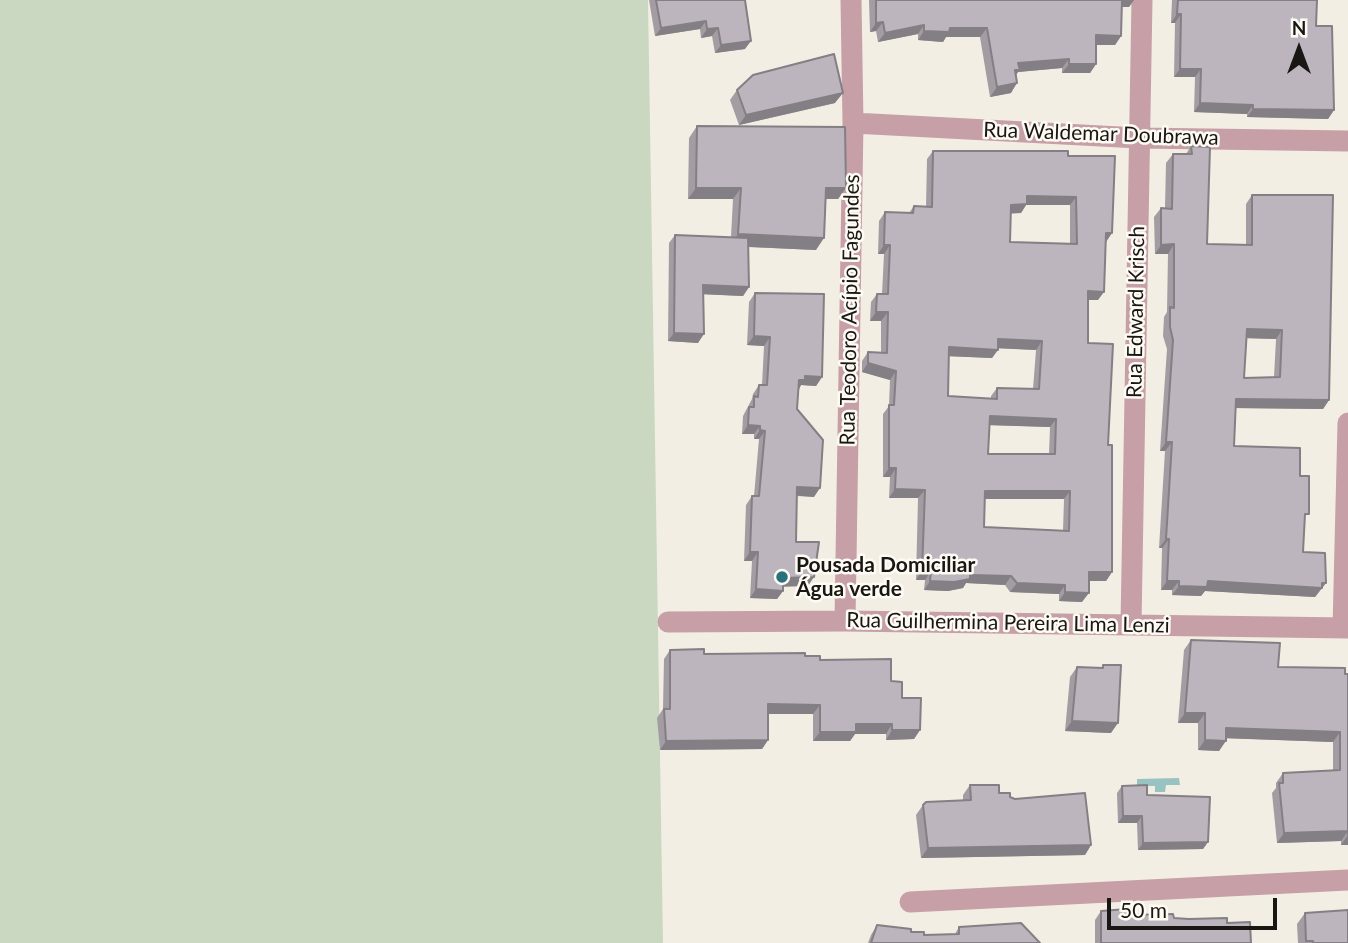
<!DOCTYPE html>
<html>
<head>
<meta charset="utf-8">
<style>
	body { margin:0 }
	#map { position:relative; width:1348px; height:943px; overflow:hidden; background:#f3eee3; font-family:Lato,sans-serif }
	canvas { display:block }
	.north { position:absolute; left:1264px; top:14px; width:70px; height:70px; -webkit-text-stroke:5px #fefbf5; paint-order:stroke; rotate:0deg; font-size:19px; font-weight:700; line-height:28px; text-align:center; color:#191713 }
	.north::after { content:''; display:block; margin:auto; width:24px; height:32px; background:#191713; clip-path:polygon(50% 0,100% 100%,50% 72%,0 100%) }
	.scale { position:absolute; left:1107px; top:898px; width:170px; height:32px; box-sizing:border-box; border:4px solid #191713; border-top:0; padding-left:9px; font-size:21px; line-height:24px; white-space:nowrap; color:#191713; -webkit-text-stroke:5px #fefbf5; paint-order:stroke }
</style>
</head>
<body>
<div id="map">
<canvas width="1348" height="943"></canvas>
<div class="north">N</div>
<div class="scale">50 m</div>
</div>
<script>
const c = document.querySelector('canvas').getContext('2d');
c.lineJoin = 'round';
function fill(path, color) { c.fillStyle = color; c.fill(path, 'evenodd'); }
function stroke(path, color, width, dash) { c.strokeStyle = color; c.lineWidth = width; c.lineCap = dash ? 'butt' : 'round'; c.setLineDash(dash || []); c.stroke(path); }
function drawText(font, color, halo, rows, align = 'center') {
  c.font = font + ' Lato,sans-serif'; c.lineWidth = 5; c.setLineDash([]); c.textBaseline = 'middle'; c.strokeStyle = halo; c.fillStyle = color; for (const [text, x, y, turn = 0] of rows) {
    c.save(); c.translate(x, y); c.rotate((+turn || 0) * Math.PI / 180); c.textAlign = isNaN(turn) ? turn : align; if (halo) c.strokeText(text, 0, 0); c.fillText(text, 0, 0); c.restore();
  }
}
const green = new Path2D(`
	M0 0H648L663 943H0Z`);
const water = new Path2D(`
	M1179 778 1180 785H1166L1165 792H1155V786H1137V779Z`);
const street = new Path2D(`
	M853 123 1139 138 1348 141
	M845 621 853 123 851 0
	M668 622 845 621 1348 628
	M1131 624 1142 0
	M1343 628 1348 423
	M910 902 1348 880`);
const wall = new Path2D(`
	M649 0H745V49L715 53 712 36 701 38 700 29 655 36Z
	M869 0H1134L1129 7H1122L1121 36 1115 45H1096V64L1090 73H1062V68L1018 72 1016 75 1011 93 990 97 980 37H946L943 42 918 40V34L878 42 876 31 870 32Z
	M1172 0H1317L1316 26 1334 110 1328 119 1247 117V114L1194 112 1195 77H1174L1175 23H1171Z
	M737 90 835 103 739 125 730 100Z
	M697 126 846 188 838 199H826L816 250 748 247 749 287 743 296 703 294 698 343 668 341 669 243 675 235 731 237 733 199H688L689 138Z
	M1191 146 1207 244 1246 245V204L1252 195 1329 400 1323 409 1236 408 1234 446 1300 476 1305 520 1303 552 1326 583 1315 597 1205 591 1201 596 1172 595V590H1161L1162 548H1159L1165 451H1160L1167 349 1163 336 1164 317 1167 312 1168 254H1155L1154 217 1161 208H1165L1166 163 1173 154H1186ZM1246 338 1276 339 1274 377 1244 378Z
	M933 151 1068 156 1112 233 1105 242 1098 300H1088V343L1108 445 1112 572 1106 581H1089L1082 602 1059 601V594L1010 592 1005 585 966 583 963 588 948 591 924 590 925 580H916L918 498H889L890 477H883V414L889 406 890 380 862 372V361L868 352 881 353V321H870L871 302 877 294H882L884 254H878L879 221 885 212 909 213 914 206 926 207 927 159ZM1026 205H1070V244L1010 242 1011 213H1021ZM998 348 1036 350 1033 389 997 388 991 396V399L948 396 949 356 992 358ZM990 425 1050 427 1049 454H988ZM985 499H1064L1063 531 984 527Z
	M755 293 822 377 816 386 801 385 799 389 797 409 814 497 797 496 796 542 808 586H783V591L777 599 750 598 752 561H744L746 505 752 496H754L759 439H754V434H742L743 416 752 399 753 394 759 385H762L764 346 747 345 749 302Z
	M1191 640 1278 667 1345 668 1348 845H1341V841L1277 843 1272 793 1276 788V783L1283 773 1333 770V742L1226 738 1219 751 1198 750V723H1178L1184 650Z
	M670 650 704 654 805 656 891 681 902 698 920 730 914 739 886 740V734H855L850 741H813V714H768V740L762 749 660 750 657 718 663 709 664 659Z
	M1103 665 1111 733 1065 731 1070 677 1077 667 1101 668Z
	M970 785 999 793 1010 797 1091 845 1085 855 921 858 916 815 923 805 963 801V795Z
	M1122 786 1147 795 1208 842 1203 849 1138 850 1137 823H1118L1117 793Z
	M1101 911 1127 915 1174 918 1227 923 1251 943H1095V920Z
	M1305 913 1348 943H1298L1297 924Z
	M877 925 924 935 955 934 959 927 1040 943H868L871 935Z`);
const shadedWall = new Path2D(`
	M1120 0H1134L1129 7H1115Z
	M1177 14H1181L1175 23H1171Z
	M706 21 700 29 655 36 661 28Z
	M883 22 876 31 870 32 876 23Z
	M924 25 918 34 878 42 885 33Z
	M718 28 712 36 701 38 707 29Z
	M950 28H987L980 37H946L943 42 918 40 924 31Z
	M1096 35 1121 36 1115 45H1090Z
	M751 41 745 49 715 53 721 45Z
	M1069 59 1062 68 1018 72 1013 79 1008 80 1018 63Z
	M1069 64H1096L1090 73H1062Z
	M1180 69H1201L1195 77H1174Z
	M1017 83 1011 93 990 97 997 87Z
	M843 93 835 103 739 125 746 115Z
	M1200 103 1253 105 1247 114 1194 112Z
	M1253 109 1334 110 1328 119 1247 117Z
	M696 188H741L733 199H688Z
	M826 188H846L838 199H818Z
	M1027 196 1076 197 1070 205H1026L1021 213 1005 214 1011 205Z
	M1106 233H1112L1106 242H1099Z
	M738 234 824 238 816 250 730 246Z
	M1174 244 1168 254H1155L1161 245Z
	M884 245H890L884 254H878Z
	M703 285 749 287 743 296 697 294Z
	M1088 291 1104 292 1098 300H1082Z
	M876 312H888L881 321H870Z
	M1247 329 1282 330 1276 339 1241 338Z
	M674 333 704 334 698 343 668 341Z
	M754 336 770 337 764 346 747 345Z
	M998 339 1042 341 1036 350 992 348Z
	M949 347 998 350 992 358 943 356Z
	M868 363 896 371 890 380 862 372Z
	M805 376 822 377 816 386 801 385 799 389V380Z
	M1236 399 1329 400 1323 409 1230 408Z
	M990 416 1056 419 1050 427 984 425Z
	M748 425 760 426 754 434H742Z
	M760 430 765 431 759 439H754Z
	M1166 442H1172L1165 451H1160Z
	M889 468H896L890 477H883Z
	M797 487 820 488 814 497 791 495Z
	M895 489 925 490 918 498H889Z
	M985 491H1070L1064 499H979Z
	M1166 539H1169L1162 548H1159Z
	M750 552H758L752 561H744Z
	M922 571H931L925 580H916Z
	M1089 572H1112L1106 581H1083Z
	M970 575 1011 576 1005 585 966 583 963 588 948 591 924 590 930 581Z
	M814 577 808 586 777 587 783 578Z
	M1167 581H1179L1172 590H1161Z
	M1208 581 1322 583H1326L1315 597 1205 591 1201 596 1172 595 1179 586Z
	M1017 583 1065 585 1059 594 1010 592Z
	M756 589 783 591 777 599 750 598Z
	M1065 592 1089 593 1082 602 1059 601Z
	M768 704 820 705 813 714H762Z
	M1185 713H1205L1198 723H1178Z
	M1072 721 1118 723 1111 733 1065 731Z
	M856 724H892L886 734H855L850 741H813L820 732Z
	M1226 728 1340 732 1333 742 1219 738Z
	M892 730H920L914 739 886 740Z
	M768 740 762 749 660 750 666 741Z
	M1205 740 1226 741 1219 751 1198 750Z
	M1123 816H1142L1137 823H1118Z
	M1348 831 1341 841 1277 843 1284 833Z
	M1348 835V845H1341Z
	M1208 842 1203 849 1138 850 1143 843Z
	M1091 845 1085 855 921 858 928 848Z`);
const building = new Path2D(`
	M656 0H745L751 41 721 45 718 28 707 29 706 21 661 28Z
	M876 0H1122L1121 36 1096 35V64H1069V59L1018 63 1020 70H1015L1017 83 997 87 987 28H950L949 32 924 31V25L885 33 883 22 876 23Z
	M1178 0H1317L1316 26H1332L1334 110 1253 109V105L1200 103 1201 69H1180L1181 14H1177Z
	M834 54 843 93 746 115 737 90 753 75Z
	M697 126 845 127 846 188H826L824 238 738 234 741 188H696Z
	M1191 146 1210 147 1207 244 1252 245V195H1333L1329 400 1236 399 1234 446 1300 448V476H1309V514H1305L1303 552 1325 553 1326 583H1322V588L1208 581 1207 587 1179 586V581H1167L1169 539H1166L1172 442H1166L1173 340 1170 327V307L1174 308V244L1161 245V208L1172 209 1173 154H1192ZM1247 329 1282 330 1280 377 1244 378Z
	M933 151H1068V156H1115L1112 233H1106L1104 292 1088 291V343L1113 344 1108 445H1112V572H1089V593L1065 592V585L1017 583 1011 576 970 575V579L954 582 930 581 931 571H922L925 490 895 489 896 468H889V405H894L896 371 868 363V352L887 353 888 312H876L877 294H888L890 245H884L885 212 913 213 914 206 932 207ZM1027 196 1076 197 1077 244 1010 242 1011 205 1027 204ZM998 339 1042 341 1039 389 997 388V399L948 396 949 347 998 350ZM990 416 1056 419 1055 454H988ZM985 491H1070L1069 531 984 527Z
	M675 235 748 238 749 287 703 285 704 334 674 333Z
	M755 293 824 294 822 377 805 376V380H799L797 409 823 440 820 488 797 487 796 542H819L814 577 783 578V591L756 589 758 552H750L752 496H759L765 431 760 430V426L748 425 749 407H754V396L758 397 759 385H767L770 337 754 336Z
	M1191 640 1280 643 1278 667 1345 668V674H1348V835V831L1284 833 1279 783H1283V773L1340 770V732L1226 728V741L1205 740V713H1185Z
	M704 649V654L805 653V656H820V660L891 659V681L902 682V698H921L920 730H892V724H856V732H820V705L768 704V740L666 741 664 709H670V650Z
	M1103 665H1121L1118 723 1072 721 1077 667 1103 668Z
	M970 785H999V793H1010V797L1015 799 1085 793 1091 845 928 848 923 805 926 802 971 800Z
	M1147 785V795L1210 797 1208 842 1143 843 1142 816H1123L1122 786Z
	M1127 909V915L1173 914 1174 918 1189 919 1227 918V923L1250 922 1251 943H1101V911Z
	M1348 910V943H1313V941H1306L1305 913Z
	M1021 923 1040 943H871L877 925 911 929V932H924V935L959 934V927Z`);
const markers = [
	[782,577,7,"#29727b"]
];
const streetNames = [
	["Rua Waldemar Doubrawa",1101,134,2],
	["Rua Teodoro Acípio Fagundes",850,310,-89],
	["Rua Edward Krisch",1136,312,-89],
	["Rua Guilhermina Pereira Lima Lenzi",1008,623,1]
];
const poiNames = [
	["Pousada Domiciliar",796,565],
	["Água verde",796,589]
];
fill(green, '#cad8c1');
fill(water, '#99c3c2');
stroke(street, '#c69fa7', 21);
fill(wall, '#a39ca3');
fill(shadedWall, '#847f84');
fill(building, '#bdb5bd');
stroke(building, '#847f84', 2);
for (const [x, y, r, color] of markers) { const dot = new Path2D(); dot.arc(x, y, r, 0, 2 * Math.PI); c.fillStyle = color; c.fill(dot); stroke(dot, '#fefbf5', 2.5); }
drawText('21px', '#191713', '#fefbf5', streetNames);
drawText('bold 21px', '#191713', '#fefbf5', poiNames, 'left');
</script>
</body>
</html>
